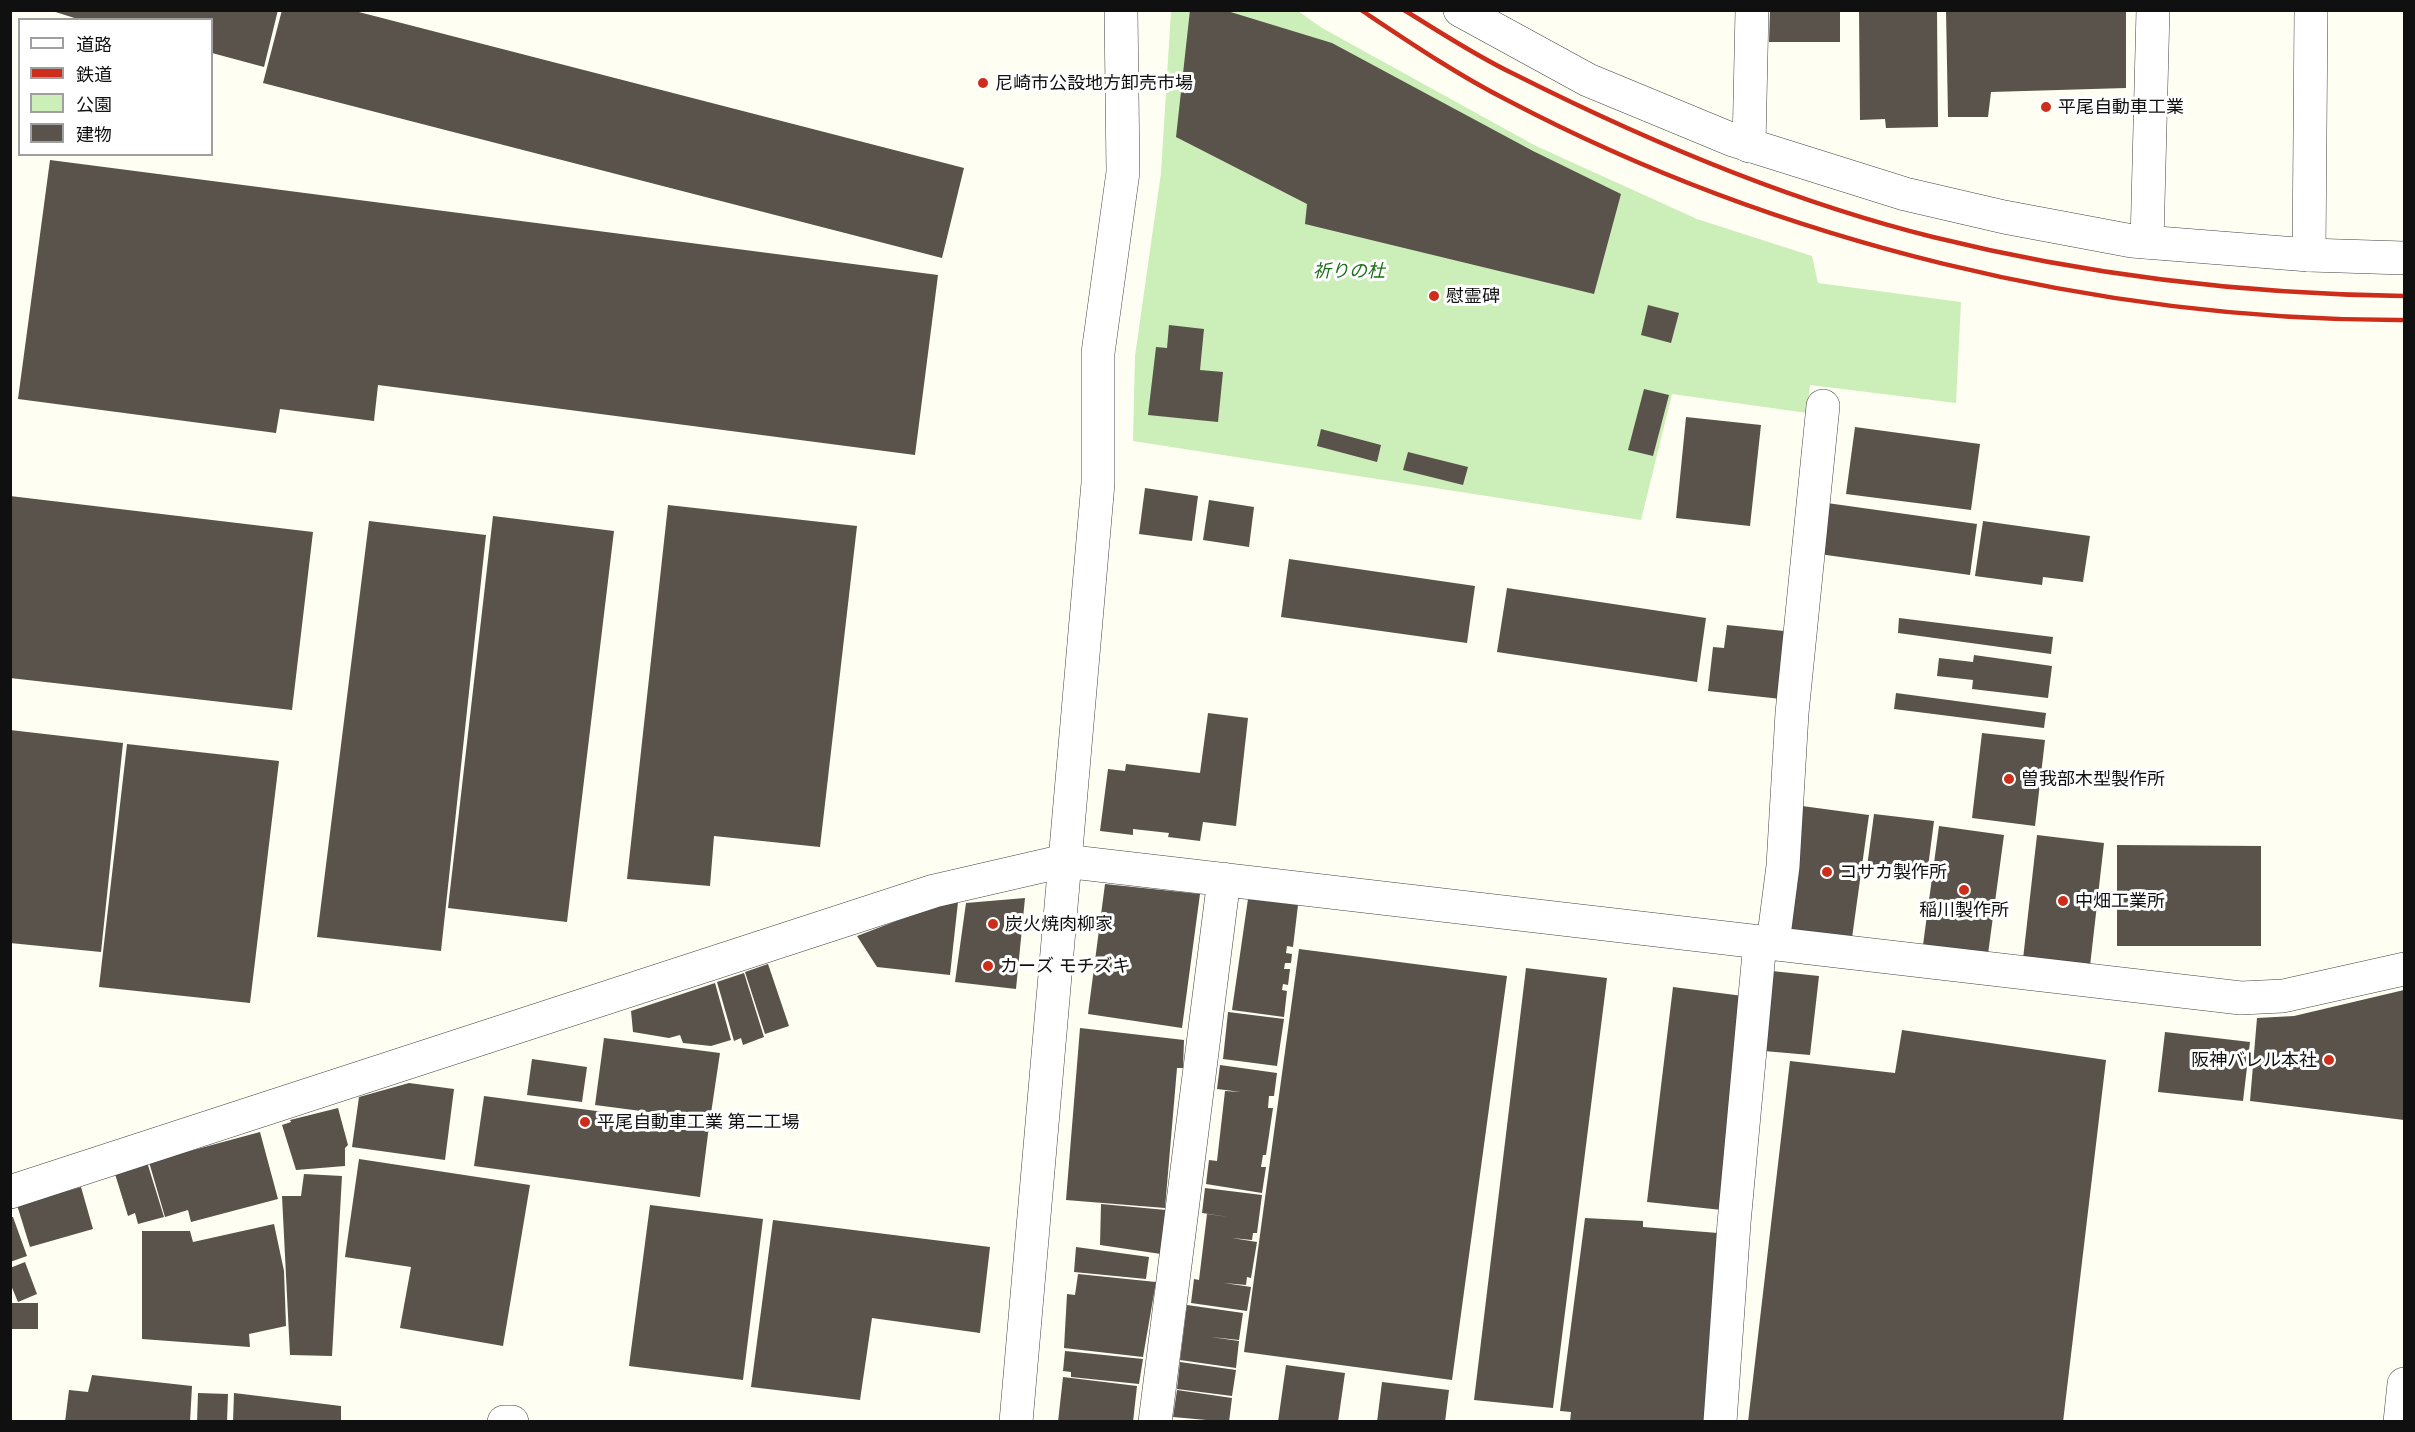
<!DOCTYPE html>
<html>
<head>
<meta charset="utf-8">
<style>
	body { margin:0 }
	#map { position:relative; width:2415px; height:1432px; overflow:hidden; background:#fffef3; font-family:"Playfair Display","Noto Sans JP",serif }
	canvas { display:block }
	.frame { position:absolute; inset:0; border:12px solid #101010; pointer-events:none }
	.legend { position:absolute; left:18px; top:18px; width:195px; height:138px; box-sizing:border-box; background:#fff; border:2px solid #9f9f9f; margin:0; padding:8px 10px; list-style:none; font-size:18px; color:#101010 }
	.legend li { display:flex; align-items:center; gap:12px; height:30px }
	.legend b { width:30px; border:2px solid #9f9f9f }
</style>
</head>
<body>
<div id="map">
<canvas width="2415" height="1432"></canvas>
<div class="frame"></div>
<ul class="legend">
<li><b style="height:8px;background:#fff"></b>道路</li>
<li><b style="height:8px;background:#cd2d1b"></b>鉄道</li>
<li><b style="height:16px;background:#cceeb8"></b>公園</li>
<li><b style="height:16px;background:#5a534b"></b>建物</li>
</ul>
</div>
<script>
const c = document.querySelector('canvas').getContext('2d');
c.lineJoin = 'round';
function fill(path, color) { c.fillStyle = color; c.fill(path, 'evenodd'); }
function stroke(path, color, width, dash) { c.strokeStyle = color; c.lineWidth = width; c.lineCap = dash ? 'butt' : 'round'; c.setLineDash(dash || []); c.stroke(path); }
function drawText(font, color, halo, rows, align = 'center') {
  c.font = font + ' "Playfair Display","Noto Sans JP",serif'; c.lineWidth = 6; c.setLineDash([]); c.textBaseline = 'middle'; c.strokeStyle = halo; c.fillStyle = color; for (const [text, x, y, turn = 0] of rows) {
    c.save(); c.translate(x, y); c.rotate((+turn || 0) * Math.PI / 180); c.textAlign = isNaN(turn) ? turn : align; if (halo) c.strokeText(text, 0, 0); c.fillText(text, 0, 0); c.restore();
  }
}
const green = new Path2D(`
	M1171 11H1298L1322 28 1536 146 1697 219 1812 256 1818 283 1961 302 1956 403 1810 385 1807 413 1672 394 1641 520 1133 441 1135 356 1161 173Z`);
const building = new Path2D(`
	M49 10H278L264 67 212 53V20H81Z
	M282 10H351L964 168 942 258 263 83Z
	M1190 10H1224L1332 43 1533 151 1621 194 1594 294 1305 224 1307 204 1176 137Z
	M1770 10H1840V42H1769Z
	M1859 10H1937L1938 127 1886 128 1885 119 1860 120Z
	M1946 10H2126V88L1991 92 1988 117H1948Z
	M50 160 938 275 915 455 378 385 374 421 280 409 276 433 18 399Z
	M1648 305 1679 313 1671 343 1641 335Z
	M1169 325 1204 329 1200 370 1223 372 1218 422 1148 415 1156 347 1167 348Z
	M1644 389 1669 395 1653 456 1628 450Z
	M1686 417 1761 425 1750 526 1676 518Z
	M1855 427 1980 444 1971 510 1846 494Z
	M1321 429 1381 445 1377 462 1317 446Z
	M1408 452 1468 467 1463 485 1403 470Z
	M1145 488 1198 496 1192 541 1139 534Z
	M10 496 313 532 292 710 10 678Z
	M1209 500 1254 507 1249 547 1203 540Z
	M1827 503 1977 524 1970 575 1819 554Z
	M668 505 857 526 820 847 714 836 710 886 627 879Z
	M493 516 614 531 567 922 448 908Z
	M369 521 486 535 441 951 317 937Z
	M1983 521 2090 536 2083 582 2043 577 2042 585 1975 576Z
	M1289 559 1475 586 1467 643 1281 617Z
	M1507 588 1706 618 1697 682 1497 652Z
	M1899 618 2053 637 2051 654 1898 633Z
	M1727 625 1784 631 1781 699 1708 691 1713 647 1724 648Z
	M1974 655 2052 666 2048 698 1972 689 1973 680 1937 676 1939 658 1973 662Z
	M1896 693 2046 713 2044 728 1894 709Z
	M1208 713 1248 718 1236 826 1203 822 1200 841 1168 837 1169 833 1133 829V835L1100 831 1108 769 1125 771 1126 764 1200 773Z
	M10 730 123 743 101 952 10 943Z
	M1982 733 2045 740 2035 826 1972 818Z
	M127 744 279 761 250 1003 99 987Z
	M1802 806 1869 815 1852 938 1786 928Z
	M1874 814 1934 821 1927 875 1867 867Z
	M1939 826 2004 835 1988 954 1923 945Z
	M2037 835 2104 843 2090 966 2023 959Z
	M2117 845 2261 846V946H2117Z
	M1105 884 1200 894 1182 1028 1088 1014Z
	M1025 898 1016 989 955 982 966 903Z
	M1248 899 1298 905 1293 947 1287 946 1286 953 1292 954 1291 963H1285L1284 969H1290L1288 985 1283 984 1282 990 1287 991 1284 1017 1232 1010Z
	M946 902H958L950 975 877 967 857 936Z
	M1299 949 1507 976 1452 1380 1244 1352Z
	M768 964 789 1026 765 1034 745 972Z
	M1526 968 1607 978 1553 1408 1474 1400Z
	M1772 971 1819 976 1810 1055 1764 1051Z
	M744 973 764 1037 743 1045 741 1038 734 1041 717 982Z
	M715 983 731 1040 711 1046 683 1043 680 1035 669 1038 633 1032 631 1011Z
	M1673 987 1743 996 1722 1210 1647 1202Z
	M2404 990V1120L2250 1101 2257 1018 2294 1016Z
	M1228 1012 1284 1019 1277 1066 1223 1059Z
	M1080 1028 1184 1040 1183 1068H1177L1165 1208 1066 1200Z
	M1902 1030 2106 1060 2063 1422H1748L1790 1061 1895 1073Z
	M2165 1032 2250 1042 2243 1101 2158 1092Z
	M604 1038 720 1053 710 1120 595 1105Z
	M532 1059 587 1067 582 1102 527 1095Z
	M1220 1065 1277 1073 1274 1096H1269L1268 1108H1273L1266 1155H1263L1261 1167H1266L1262 1193 1206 1184 1209 1160 1217 1161 1225 1091 1241 1092 1217 1089Z
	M409 1083 454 1089 445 1160 352 1147 359 1097Z
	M484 1096 709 1126 700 1197 474 1166Z
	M338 1108 348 1145 345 1148V1166L296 1170 282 1125 291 1122 290 1120Z
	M260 1132 278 1199 191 1222 188 1210 165 1217 149 1162Z
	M359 1159 530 1185 503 1346 400 1328 411 1267 345 1257Z
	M147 1162 164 1217 138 1224 135 1213 128 1216 115 1174Z
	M304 1174 342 1176 332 1356 290 1355 282 1196H301Z
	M81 1187 93 1229 30 1247 17 1205Z
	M1205 1188 1262 1195 1257 1233H1253L1252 1240 1232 1238 1257 1242 1251 1278 1247 1277 1246 1285 1224 1283 1251 1287 1247 1311 1191 1303 1194 1279 1199 1280 1207 1214 1229 1217 1202 1213Z
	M1101 1204 1166 1210 1161 1254 1100 1245Z
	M650 1205 763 1219 743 1380 629 1366Z
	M10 1217H13L27 1256 10 1262Z
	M1585 1218 1643 1221V1227L1718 1233 1705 1422H1570L1571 1412 1560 1411Z
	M773 1220 990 1247 980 1333 872 1318 860 1400 751 1387Z
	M274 1224 284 1271 286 1326 249 1334 250 1347 142 1339V1231H190L193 1242Z
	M1076 1247 1149 1257 1146 1279 1074 1272Z
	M25 1262 37 1294 18 1302 10 1283V1268Z
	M1078 1274 1156 1282 1143 1357 1064 1348 1067 1294 1075 1295Z
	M10 1303H38V1329H10Z
	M1187 1305 1243 1313 1239 1340 1211 1337 1239 1341 1236 1368 1180 1360Z
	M1065 1351 1143 1359 1139 1384 1071 1377V1372L1063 1371Z
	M1180 1362 1236 1370 1232 1396 1177 1389Z
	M1286 1365 1345 1373 1338 1422H1278Z
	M92 1375 192 1386 190 1422H65L69 1390 88 1392Z
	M1063 1377 1137 1386 1133 1422H1058Z
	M1382 1382 1449 1390 1445 1422H1377Z
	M1177 1390 1232 1398 1229 1422 1173 1417Z
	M198 1393 228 1394 227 1422H197Z
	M234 1393 341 1406V1422H233Z`);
const minor = new Path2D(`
	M1749 146 1752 10
	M2147 242 2153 10
	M2309 255 2311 10
	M1773 943 1783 866 1792 713 1823 406
	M10 1192 934 891 1064 861 2241 998 2283 996 2404 969
	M504 1422H512
	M1016 1422 1098 483V353L1123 172 1121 10
	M1155 1422 1224 879
	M1720 1422 1734 1223 1760 942
	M2400 1422 2404 1384`);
const tertiary = new Path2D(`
	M1460 10 1588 80 1733 140 1905 194 2004 217 2132 241 2309 255 2404 258`);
const rail = new Path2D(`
	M1361 10C1409 42 1456 74 1507 100 1777 242 2100 321 2404 320
	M1404 10C1440 32 1476 56 1514 74 1647 141 1788 201 1933 237 2086 275 2247 294 2404 296`);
const markers = [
	[983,83,6,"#cd2d1b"],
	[2046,107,6,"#cd2d1b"],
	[1434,296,6,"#cd2d1b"],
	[2009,779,6,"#cd2d1b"],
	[1827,872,6,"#cd2d1b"],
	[1964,890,6,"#cd2d1b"],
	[2063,901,6,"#cd2d1b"],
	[993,924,6,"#cd2d1b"],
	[988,966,6,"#cd2d1b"],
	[2329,1060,6,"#cd2d1b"],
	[585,1122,6,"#cd2d1b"]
];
const poiNames = [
	["尼崎市公設地方卸売市場",995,83],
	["平尾自動車工業",2058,107],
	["慰霊碑",1446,296],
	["曽我部木型製作所",2021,779],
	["コサカ製作所",1839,872],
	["中畑工業所",2075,901],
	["稲川製作所",1964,910,"center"],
	["炭火焼肉柳家",1005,924],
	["カーズ モチズキ",1000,966],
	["阪神バレル本社",2317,1060,"right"],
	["平尾自動車工業 第二工場",597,1122]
];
const parkNames = [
	["祈りの杜",1349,271]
];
fill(green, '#cceeb8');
fill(building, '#5a534b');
stroke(minor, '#434343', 34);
stroke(tertiary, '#434343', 34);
stroke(minor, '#fff', 33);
stroke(tertiary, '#fff', 33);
stroke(rail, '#cd2d1b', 4.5);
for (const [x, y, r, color] of markers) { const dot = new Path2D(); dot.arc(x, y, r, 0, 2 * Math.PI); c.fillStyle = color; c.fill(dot); stroke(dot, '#fff', 2); }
drawText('18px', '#101010', '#fff', poiNames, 'left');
drawText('italic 18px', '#1e6f19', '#fff', parkNames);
</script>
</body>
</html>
